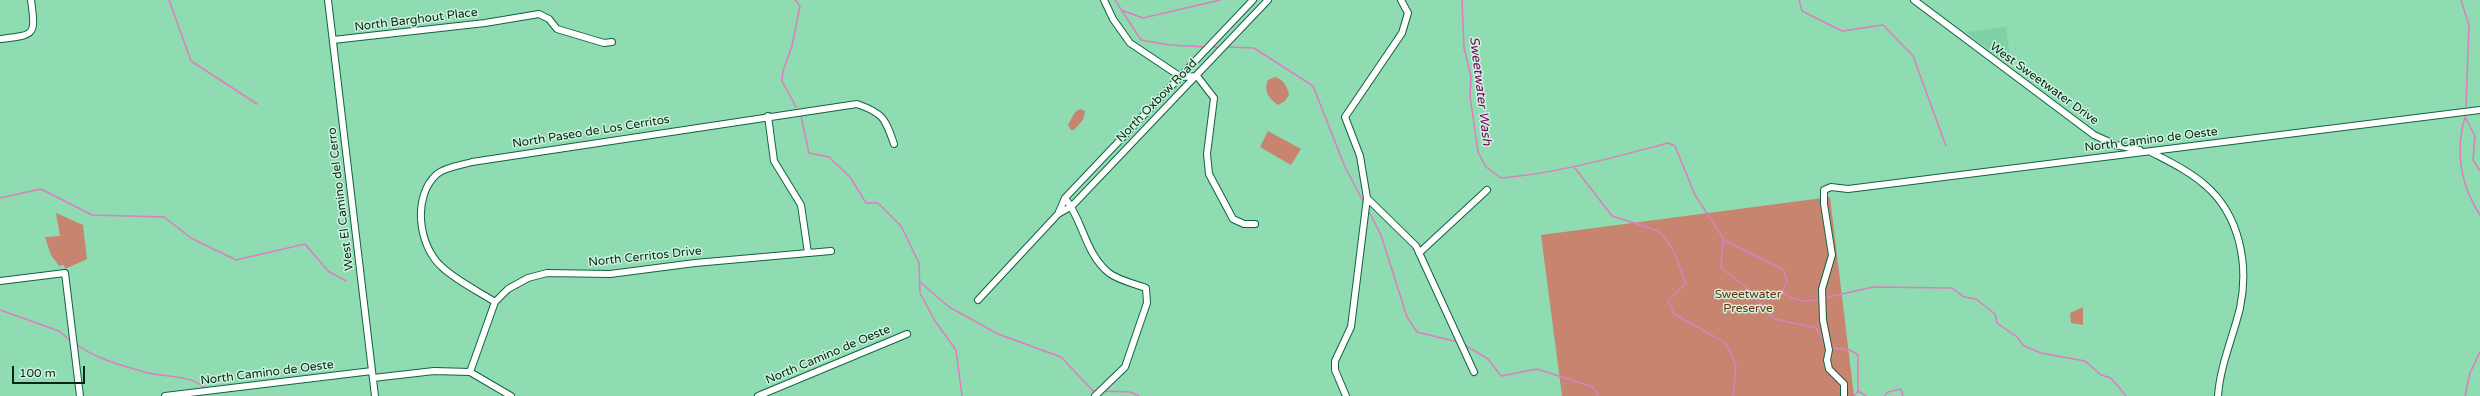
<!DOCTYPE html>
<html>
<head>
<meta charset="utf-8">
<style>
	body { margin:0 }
	#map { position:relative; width:2480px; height:396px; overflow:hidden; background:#8fdbb2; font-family:"Varela Round",sans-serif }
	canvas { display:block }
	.scale { position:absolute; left:12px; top:366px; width:73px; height:18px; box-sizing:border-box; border:2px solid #052617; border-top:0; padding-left:5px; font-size:12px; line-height:14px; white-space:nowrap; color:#052617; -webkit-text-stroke:3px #cef3dd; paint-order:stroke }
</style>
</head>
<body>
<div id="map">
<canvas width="2480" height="396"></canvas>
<div class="scale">100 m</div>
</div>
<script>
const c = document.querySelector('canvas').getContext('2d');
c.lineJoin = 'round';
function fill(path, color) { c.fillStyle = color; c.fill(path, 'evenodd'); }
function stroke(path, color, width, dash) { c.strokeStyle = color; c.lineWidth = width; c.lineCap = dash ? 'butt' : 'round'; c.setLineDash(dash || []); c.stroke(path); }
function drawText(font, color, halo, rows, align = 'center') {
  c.font = font + ' "Varela Round",sans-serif'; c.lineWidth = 3; c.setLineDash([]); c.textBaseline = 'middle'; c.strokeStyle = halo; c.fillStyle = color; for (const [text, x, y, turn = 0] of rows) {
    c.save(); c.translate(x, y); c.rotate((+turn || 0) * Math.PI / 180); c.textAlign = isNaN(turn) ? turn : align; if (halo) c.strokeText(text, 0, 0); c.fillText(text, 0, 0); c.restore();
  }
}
const built = new Path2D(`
	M2006 27 2011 65 1966 32Z`);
const green = new Path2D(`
	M1275 77C1284 80 1287 86 1289 95L1285 101 1278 105C1269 99 1263 91 1268 80Z
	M1080 109 1085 111 1083 120 1074 130H1071L1068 125 1075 112Z
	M1268 131 1301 149 1291 165 1260 147Z
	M1830 197 1854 396H1562L1541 235Z
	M56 213 83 225 87 259 65 269 64 265 59 266 51 255 45 237 60 236Z
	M2083 307V325L2071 323 2070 313Z`);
const stream = new Path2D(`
	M169 0 191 61 257 104
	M795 0 800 6 792 46 783 71 782 81 796 107
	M1115 0 1141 40 1170 45 1206 47
	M1462 0 1464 48 1471 76 1470 96 1478 152 1486 167 1501 178C1559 173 1611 158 1668 143L1675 146 1695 195 1725 241 1784 270 1787 282 1782 292C1794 301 1805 303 1820 299
	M1799 0 1802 11 1842 31 1883 25 1913 56 1946 146
	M2461 0 2469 25 2466 106
	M1121 10 1143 18 1220 0
	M1212 47H1220
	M1226 47 1254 48 1313 86 1345 167 1364 203
	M801 116 809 153 829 157 850 177 866 203H878L901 226 919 263 920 293 935 321 956 350 962 396
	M2465 117C2455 152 2460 184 2480 215
	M2465 117 2475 136 2473 160 2480 171
	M1575 168 1612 216 1659 231 1672 248 1686 283 1668 301 1674 314 1726 343 1736 366 1733 396
	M0 198 41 189 92 215 164 217 191 238 236 260 305 244 328 271 346 281
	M1368 210 1381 235 1407 317 1417 332 1458 342
	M1723 240 1721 268 1746 287 1775 319 1816 328 1825 342
	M920 282 949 307 998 334 1061 357 1093 391H1096
	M1824 298 1873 287 1952 288 1964 297 1976 299 1995 314 1997 323 2017 337 2024 346 2041 353 2085 361 2101 375 2111 378 2126 396
	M0 310 59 331 71 341
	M76 344C96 359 123 366 148 373 166 377 192 375 206 389
	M1463 344 1488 359 1501 376 1537 369 1593 387 1598 396
	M1831 348 1850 350 1858 355V391L1866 396
	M1102 391 1130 392 1139 396
	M1854 396 1858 391
	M1884 396 1888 392 1901 389 1903 396
	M2465 396 2470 373 2480 352`);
const minor = new Path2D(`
	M328 0 375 396
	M1104 0 1113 19 1130 43 1181 77 1197 76 1214 98 1207 154 1209 174 1233 219 1244 224H1255
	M1914 0 2094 135 2116 145 2140 150
	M0 39C35 35 36 36 31 0
	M333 40 485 23 539 14 549 19 557 29 604 43 612 42
	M768 116 774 161 801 205 808 253
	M2151 152C2170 162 2189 171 2205 185 2240 215 2249 265 2240 308 2233 337 2220 366 2218 396
	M1065 198C1083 220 1085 254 1109 273 1118 280 1135 284 1146 288L1147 303 1125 367 1095 396
	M1367 198 1416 246 1474 372
	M1058 214 1072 206 1268 0
	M1419 253 1487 190
	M0 281 65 273 80 396
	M978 300 1058 214 1065 198 1253 0
	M495 302C478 291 457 281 442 267 418 246 412 196 437 174 445 167 462 165 472 162L857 104C883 113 885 118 894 144
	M470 372 495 302 508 289 528 278 547 273 610 274 695 263 831 251
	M373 378 434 371 470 372 511 396
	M165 396 372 371
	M758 396 907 334
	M1346 396 1335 370V361L1351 327 1367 198 1360 156 1345 117 1402 33 1408 13 1401 0
	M1844 396V384L1829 369 1827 360 1829 350 1823 320 1822 289 1832 255 1824 204V190L1831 187 1848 189 2480 110`);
const streetNames = [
	["North Barghout Place",416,20,-7],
	["West Sweetwater Drive",2044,84,36],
	["North Oxbow Road",1157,101,-46],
	["North Paseo de Los Cerritos",591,132,-9],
	["North Camino de Oeste",2151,140,-7],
	["West El Camino del Cerro",341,199,-97],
	["North Cerritos Drive",645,257,-6],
	["North Camino de Oeste",828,355,-23],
	["North Camino de Oeste",267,373,-7]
];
const parkNames = [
	["Sweetwater",1748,295],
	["Preserve",1748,309]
];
const waterNames = [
	["Sweetwater Wash",1480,91,83]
];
fill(built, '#7dd1a4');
fill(green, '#c7856f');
stroke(stream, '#de7ec0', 1.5);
stroke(minor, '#106441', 8);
stroke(minor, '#fff', 6);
drawText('12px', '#052617', '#cef3dd', streetNames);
drawText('12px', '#712d13', '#cef3dd', parkNames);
drawText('italic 13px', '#7d0063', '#cef3dd', waterNames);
</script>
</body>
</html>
